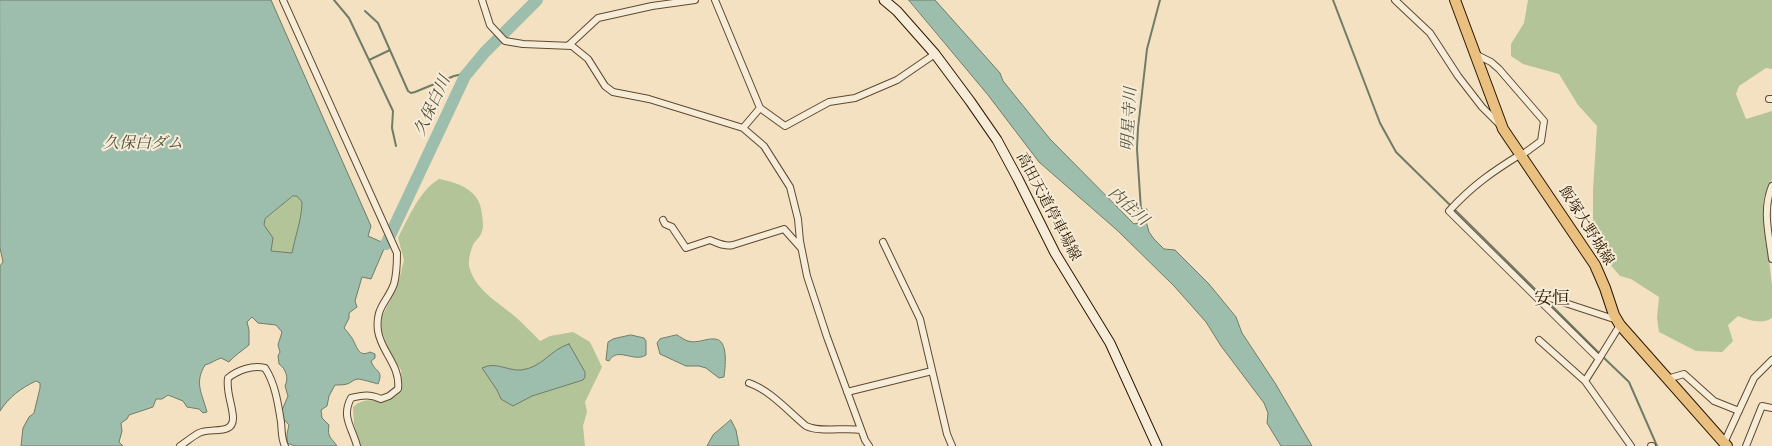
<!DOCTYPE html>
<html>
<head>
<meta charset="utf-8">
<style>
	body { margin:0 }
	canvas { display:block; background:#f3e1c2 }
</style>
</head>
<body>
<canvas width="1772" height="446"></canvas>
<script>
const c = document.querySelector('canvas').getContext('2d');
c.lineJoin = 'round';
function fill(path, color) { c.fillStyle = color; c.fill(path, 'evenodd'); }
function stroke(path, color, width, dash) { c.strokeStyle = color; c.lineWidth = width; c.lineCap = dash ? 'butt' : 'round'; c.setLineDash(dash || []); c.stroke(path); }
function drawText(font, color, halo, rows, align = 'center') {
  c.font = font + ' Alegreya,"Noto Serif JP",serif'; c.lineWidth = 4; c.setLineDash([]); c.textBaseline = 'middle'; c.strokeStyle = halo; c.fillStyle = color; for (const [text, x, y, turn = 0] of rows) {
    c.save(); c.translate(x, y); c.rotate((+turn || 0) * Math.PI / 180); c.textAlign = isNaN(turn) ? turn : align; if (halo) c.strokeText(text, 0, 0); c.fillText(text, 0, 0); c.restore();
  }
}
const green = new Path2D(`
	M1528 0H1772V69L1766 68 1739 86 1736 94 1746 119 1772 111V179L1764 197 1763 213 1772 285V318C1762 325 1749 320 1738 316L1728 325 1733 341 1722 352 1696 351 1659 332 1657 318 1659 297 1631 279 1620 276 1598 250 1593 231V190L1597 126 1578 105 1559 74 1523 64 1511 56V44L1524 23Z
	M439 179C460 183 481 191 482 215 483 222 484 228 481 234 479 238 476 240 474 243 471 248 468 261 469 266 474 288 496 301 512 314 522 322 531 332 540 341L550 336 573 332 590 342 602 367 585 402 587 412 583 426 585 446H360L354 425 353 407C371 391 382 411 402 391L401 370 391 354 382 332 381 318 397 288 404 260 398 238C409 217 419 191 439 179Z
	M293 196H297L302 202C302 218 295 237 292 253L271 251 273 238 264 225 265 219Z`);
const water = new Path2D(`
	M0 0H271L371 226 368 236 386 244 371 279 362 277 355 301 357 307 349 313V318L344 328C347 331 349 334 352 338 357 346 358 358 370 352L375 354V358L371 361C375 373 384 369 378 384 375 383 360 379 358 379 354 379 351 383 347 384 343 385 339 385 335 385L329 396 327 406 321 410 322 418 329 425C327 438 331 437 337 446H295L287 443V434L289 425 280 415 288 396 285 386C289 378 286 369 279 364L278 356 280 352 278 345 282 332 276 325 258 323 252 317 247 322 249 330V345C242 351 235 355 229 362L221 358C215 360 212 363 205 365 194 383 202 393 207 412L203 413 199 409 187 407 183 401 168 395 162 399H156L153 407 129 415 127 419 121 423 122 431 119 442 123 446H21L23 428 29 417 34 413 40 388V383L36 381C21 388 9 397 0 411V266L3 262 0 248ZM293 196H297L302 202C302 218 295 237 292 253L271 251 273 238 264 225 265 219Z
	M909 0H935L1000 73 1003 81 1050 139 1134 224 1138 223V208L1147 209 1146 221 1149 232 1154 239 1164 249 1175 250 1209 284 1236 317 1242 333 1275 383 1312 446H1281L1267 423 1268 413 1264 403 1221 346 1206 322 1174 286 1118 231 1039 162 988 95Z
	M631 335 644 338 646 341V355C634 363 617 346 609 361L606 360 608 342 613 339Z
	M677 335C681 337 684 340 688 341 697 344 706 338 715 339 729 340 725 368 724 377L719 378 706 368 699 366H686L660 354 657 343 660 339Z
	M569 344 585 372V377L583 380 532 396 513 406 501 399 497 390 482 368C496 361 507 371 521 370 542 368 551 349 569 344Z
	M731 420 736 430 739 446H707L713 435Z`);
const stream = new Path2D(`
	M334 0 349 18 369 60 390 50
	M1333 0 1380 123 1396 152 1451 206
	M365 11 378 23 408 91 411 93 415 92 454 76 467 73
	M369 60 393 111 392 128 396 146
	M1454 209 1543 297
	M1141 210 1137 149 1138 128 1147 49 1160 0
	M1547 301 1600 354
	M1603 357 1629 382 1657 446`);
const river = new Path2D(`
	M386 244 465 76 485 52 537 0`);
const street = new Path2D(`
	M283 0 397 253C397 264 397 273 394 284 387 303 375 307 378 331 381 352 401 366 398 389L389 396 381 399C370 394 363 395 351 398 341 417 352 427 357 446
	M482 0 490 25 505 41 523 44 572 46 588 59 605 86 613 92 649 99 743 128 764 146 790 187 798 219 800 241 807 276 827 337 865 440 869 446
	M715 0 760 108 785 126 829 102 855 98 897 80 935 54
	M1395 0 1430 33 1458 76 1482 107 1499 124
	M569 45 598 18 652 6 695 0
	M1475 54 1491 62 1499 69 1544 121 1541 141 1522 155
	M1769 99H1772
	M743 128 760 108
	M1521 154C1492 172 1473 185 1449 211L1599 359 1585 381 1631 446
	M1772 186C1762 210 1769 234 1772 259
	M663 220 665 224 672 227 686 248 710 240C718 243 725 247 733 245L784 229 801 248
	M883 242 920 319 947 434 952 446
	M1541 302 1547 297 1617 320
	M1539 340 1585 381
	M1599 359 1620 325
	M1667 379 1684 374 1714 401 1739 411
	M749 383C770 390 789 412 806 426 820 433 845 427 861 430
	M847 392 932 371
	M1724 443 1754 378 1772 360
	M180 446C186 442 193 436 199 433 211 427 234 436 233 417 232 403 226 392 228 378 238 370 252 365 265 368 275 383 278 403 281 422 282 431 281 438 285 446
	M1651 446H1652
	M1746 446 1762 406 1772 408`);
const secondary = new Path2D(`
	M884 0 897 11 935 54 970 101 997 140 1018 179 1055 253 1110 343 1157 446`);
const primary = new Path2D(`
	M1455 0 1503 129 1595 265 1605 288 1614 315 1620 325 1727 446`);
const streetNames = [
	["高田天道停車場線",1048,207,62],
	["飯塚大野城線",1586,226,58]
];
const waterNames = [
	["久保白川",433,106,-65],
	["明星寺川",1130,119,-87],
	["久保白ダム",143,144],
	["内住川",1128,207,42]
];
const quarterNames = [
	["安恒",1552,300]
];
fill(green, '#b4c499');
fill(water, '#9dbeac');
stroke(water, '#707c67', 1);
stroke(stream, '#707c67', 2);
stroke(river, '#9dbeac', 12);
stroke(street, '#5e4a30', 8);
stroke(secondary, '#2d1800', 11);
stroke(primary, '#2d1800', 12);
stroke(street, '#f7ecd7', 6);
stroke(secondary, '#f7ecd7', 9);
stroke(primary, '#eac081', 10);
drawText('15px', '#2d1800', '#f7ecd7', streetNames);
drawText('italic 16px', '#54523c', '#f7ecd7', waterNames);
drawText('18px', '#2d1800', '#f7ecd7', quarterNames);
</script>
</body>
</html>
